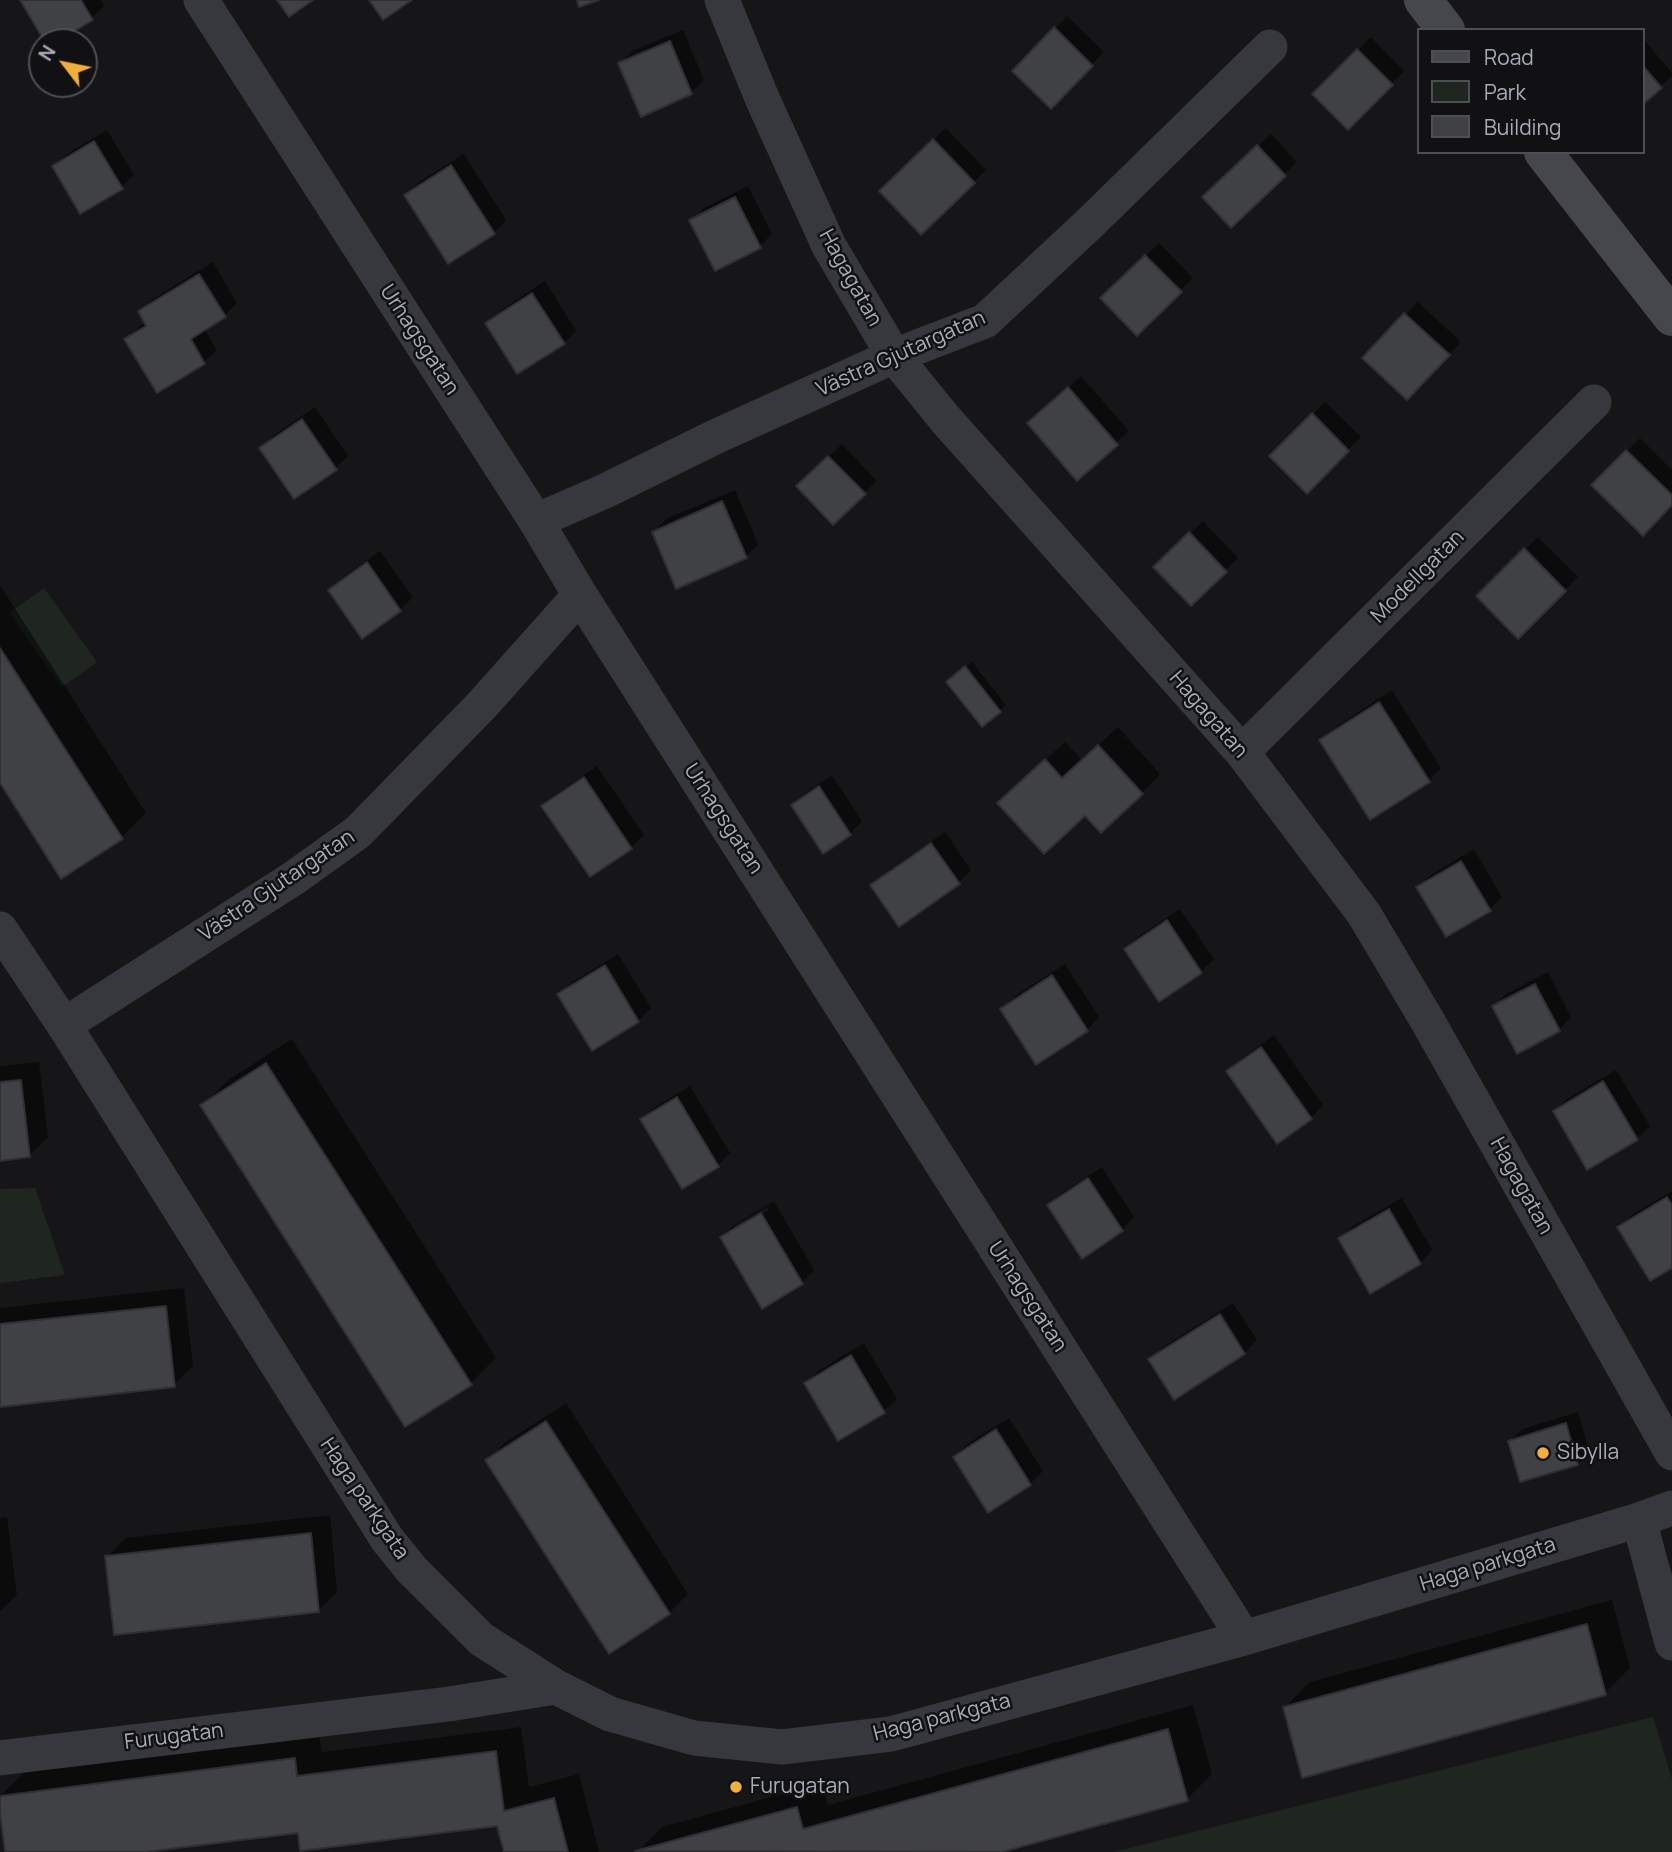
<!DOCTYPE html>
<html>
<head>
<meta charset="utf-8">
<style>
	body { margin:0 }
	#map { position:relative; width:1672px; height:1852px; overflow:hidden; background:#161618; font-family:Manrope,sans-serif }
	canvas { display:block }
	.legend { position:absolute; left:1417px; top:28px; width:228px; height:126px; box-sizing:border-box; background:#111113; border:2px solid #4d4f55; margin:0; padding:9px 12px; list-style:none; font-size:21px; color:#a8adb8 }
	.legend li { display:flex; align-items:center; gap:14px; height:35px }
	.legend b { width:35px; border:2px solid #4d4f55 }
	.north { position:absolute; left:28px; top:28px; width:70px; height:70px; box-sizing:border-box; background:#111113; border:2px solid #4d4f55; border-radius:50%; rotate:302deg; font-size:19px; font-weight:700; line-height:28px; text-align:center; color:#a8adb8 }
	.north::after { content:''; display:block; margin:auto; width:24px; height:32px; background:#f2b134; clip-path:polygon(50% 0,100% 100%,50% 72%,0 100%) }
</style>
</head>
<body>
<div id="map">
<canvas width="1672" height="1852"></canvas>
<ul class="legend">
<li><b style="height:9px;background:#45474d"></b>Road</li>
<li><b style="height:19px;background:#1e261f"></b>Park</li>
<li><b style="height:19px;background:#404145"></b>Building</li>
</ul>
<div class="north">N</div>
</div>
<script>
const c = document.querySelector('canvas').getContext('2d');
c.lineJoin = 'round';
function fill(path, color) { c.fillStyle = color; c.fill(path, 'evenodd'); }
function stroke(path, color, width, dash) { c.strokeStyle = color; c.lineWidth = width; c.lineCap = dash ? 'butt' : 'round'; c.setLineDash(dash || []); c.stroke(path); }
function drawText(font, color, halo, rows, align = 'center') {
  c.font = font + ' Manrope,sans-serif'; c.lineWidth = 5; c.setLineDash([]); c.textBaseline = 'middle'; c.strokeStyle = halo; c.fillStyle = color; for (const [text, x, y, turn = 0] of rows) {
    c.save(); c.translate(x, y); c.rotate((+turn || 0) * Math.PI / 180); c.textAlign = isNaN(turn) ? turn : align; if (halo) c.strokeText(text, 0, 0); c.fillText(text, 0, 0); c.restore();
  }
}
const green = new Path2D(`
	M44 588 97 662 62 687 9 613Z
	M35 1188 65 1275 0 1283V1189Z
	M1653 1717 1672 1779V1852H1114Z`);
const shadow = new Path2D(`
	M23 0H101L104 6 92 18 52 42H47Z
	M1067 16 1104 52 1051 106 1014 71Z
	M683 30 704 80 691 93 620 64 632 51Z
	M1371 37 1404 71 1348 128 1314 94Z
	M1642 37 1672 73V76L1642 102Z
	M946 128 986 170 921 233 893 178Z
	M107 130 134 175 121 187 54 166 67 154Z
	M1271 134 1297 162 1231 226 1217 185Z
	M464 154 506 220 494 233 406 195 419 182Z
	M748 186 772 234 760 246 691 221 704 208Z
	M1159 243 1193 278 1137 333 1103 298Z
	M213 262 237 303 224 316 204 328 217 350 204 362 157 391 127 339 139 327 146 322 140 311 153 299Z
	M545 281 576 331 564 343 487 323 500 311Z
	M1418 302 1461 342 1420 385 1365 358Z
	M1081 376 1129 431 1077 478 1042 411Z
	M1325 402 1361 437 1307 491 1272 456Z
	M315 407 348 456 336 468 261 448 274 435Z
	M1640 438 1672 470V504L1593 485Z
	M842 444 877 481 834 523 799 486Z
	M735 490 758 544 746 557 654 532 666 519Z
	M1203 521 1238 558 1191 604 1156 567Z
	M1538 537 1578 577 1518 636 1479 596Z
	M380 551 413 597 400 610 330 590 343 577Z
	M0 585 146 813 121 838 0 780Z
	M972 662 1006 705 982 725 954 676Z
	M1392 690 1441 768 1429 781 1321 740 1334 728Z
	M1118 727 1160 774 1142 793 1085 814 1018 784 1065 742 1082 760Z
	M597 766 644 835 631 847 591 875 543 806 556 794Z
	M832 775 862 821 850 834 793 805 806 792Z
	M945 832 971 870 959 883 872 885 885 873Z
	M1474 849 1502 897 1490 909 1418 887 1431 875Z
	M1180 909 1214 959 1201 972 1160 999 1127 949 1139 936Z
	M618 954 651 1008 638 1021 559 995 572 982Z
	M1065 964 1099 1017 1087 1030 1002 1009 1015 996Z
	M1548 972 1571 1017 1559 1030 1494 1006 1506 994Z
	M1274 1035 1323 1105 1311 1118 1229 1071 1241 1059Z
	M292 1039 496 1358 471 1383 202 1106 227 1081Z
	M39 1062 48 1137 29 1156 0 1159V1066Z
	M1616 1070 1650 1126 1637 1139 1588 1167 1555 1111 1567 1099Z
	M690 1086 730 1153 718 1165 642 1119 655 1107Z
	M1102 1167 1134 1217 1122 1230 1049 1205 1062 1193Z
	M1672 1191V1266L1620 1227 1632 1215Z
	M1402 1198 1432 1250 1420 1263 1340 1238 1353 1226Z
	M774 1201 814 1270 802 1283 722 1237 734 1225ZM768 1207 769 1210 734 1230V1226Z
	M184 1288 193 1366 174 1385 0 1405V1308Z
	M1233 1303 1257 1340 1244 1353 1174 1398 1150 1360 1163 1347Z
	M864 1343 897 1399 884 1411 839 1438 806 1383 818 1371Z
	M566 1403 688 1594 669 1613 487 1461 506 1442Z
	M1578 1412 1589 1451 1577 1464 1510 1441 1522 1429Z
	M1009 1418 1043 1471 1030 1484 988 1510 955 1457 967 1444Z
	M330 1515 337 1592 318 1611 107 1557 126 1538Z
	M7 1517 17 1595 0 1611V1518Z
	M1612 1600 1630 1668 1605 1693 1285 1707 1310 1682Z
	M1193 1705 1212 1774 1187 1799 995 1852H637L662 1827 822 1783 828 1805Z
	M521 1727 529 1787 579 1774 599 1852H506L498 1824 299 1831 131 1852H7L0 1796 25 1772 319 1734 322 1752Z`);
const building = new Path2D(`
	M20 0H81L93 20 56 42H45Z
	M277 0H313L289 17Z
	M369 0H412L383 20Z
	M577 0H599L579 7Z
	M1054 27 1093 66 1051 109 1012 71Z
	M670 41 692 94 641 117 618 63Z
	M1357 49 1393 85 1348 130 1312 94Z
	M1642 65 1662 88 1642 105Z
	M933 139 975 183 921 235 879 191Z
	M94 141 123 189 80 214 52 166Z
	M1257 145 1286 176 1231 228 1202 197Z
	M451 165 495 234 448 264 404 195Z
	M735 197 761 248 715 271 689 220Z
	M1145 255 1182 292 1137 336 1100 298Z
	M199 274 226 317 191 339 205 364 157 393 124 339 146 326 138 311Z
	M532 293 565 344 517 374 485 323Z
	M1404 313 1450 355 1407 400 1362 358Z
	M1068 387 1118 445 1077 481 1027 423Z
	M1312 413 1349 451 1307 494 1269 456Z
	M302 419 337 470 294 499 259 448Z
	M1626 450 1672 495V505L1643 536 1591 485Z
	M828 456 866 494 833 525 796 486Z
	M722 501 747 558 676 589 652 532Z
	M1189 532 1227 572 1191 606 1153 567Z
	M1524 548 1566 591 1518 639 1476 596Z
	M367 562 401 611 362 639 328 590Z
	M0 648 123 839 61 879 0 783Z
	M965 666 1001 712 982 727 946 682Z
	M1379 702 1430 782 1370 820 1319 740Z
	M1098 745 1143 794 1101 833 1085 816 1044 854 997 803 1045 759 1062 778Z
	M584 777 632 849 590 877 541 806Z
	M819 786 851 835 823 854 791 805Z
	M931 843 960 884 899 927 870 885Z
	M1461 861 1491 911 1446 937 1416 887Z
	M1167 920 1202 973 1159 1002 1124 949Z
	M605 965 639 1022 592 1051 557 994Z
	M1052 975 1088 1031 1036 1065 1000 1009Z
	M1535 984 1560 1031 1517 1054 1492 1006Z
	M1261 1047 1312 1119 1277 1144 1226 1071Z
	M266 1063 472 1385 405 1427 200 1105Z
	M21 1080 30 1157 0 1161V1082Z
	M1603 1081 1638 1140 1587 1170 1553 1111Z
	M677 1097 719 1167 682 1189 640 1119Z
	M1088 1178 1123 1231 1082 1259 1047 1205Z
	M1667 1197 1672 1205V1268L1650 1281 1617 1227Z
	M1389 1209 1421 1264 1370 1294 1338 1238Z
	M761 1213 803 1284 762 1309 720 1237Z
	M166 1306 175 1387 0 1407V1324Z
	M1220 1314 1245 1354 1174 1400 1148 1359Z
	M851 1355 885 1413 838 1441 804 1383Z
	M546 1421 670 1614 609 1654 485 1460Z
	M1566 1423 1578 1465 1520 1482 1508 1441Z
	M996 1429 1031 1485 988 1513 953 1457Z
	M311 1533 319 1612 114 1635 105 1556Z
	M1587 1624 1606 1695 1302 1778 1283 1707Z
	M1168 1729 1188 1801 1002 1852 635 1851 797 1807 803 1829Z
	M496 1751 504 1811 554 1798 568 1852H504L497 1826 300 1851 298 1833 145 1852H5L0 1812V1796L295 1758 297 1776Z`);
const minor = new Path2D(`
	M201 0 536 521 580 595 1244 1638
	M722 0 762 98 829 246 894 356 946 420 1242 752 1364 914 1427 1020 1672 1453
	M536 521 605 491 717 436 894 356 985 321 1089 224 1270 47
	M1242 752 1594 402
	M0 929 64 1025 387 1539 412 1570 481 1639 556 1687 610 1714 694 1738 782 1747 891 1734 1244 1638 1639 1520 1672 1508
	M64 1025 294 878 358 832 482 705 580 595
	M1639 1520 1672 1643
	M0 1758 449 1704 556 1687`);
const secondary = new Path2D(`
	M1423 0 1446 30
	M1543 152 1672 317`);
const markers = [
	[1543,1453,7,"#f2b134"],
	[736,1787,7,"#f2b134"]
];
const streetNames = [
	["Hagagatan",850,278,61],
	["Urhagsgatan",419,340,57],
	["Västra Gjutargatan",901,354,-24],
	["Modellgatan",1418,577,-45],
	["Hagagatan",1208,715,49],
	["Urhagsgatan",723,819,57],
	["Västra Gjutargatan",277,886,-34],
	["Hagagatan",1521,1186,61],
	["Urhagsgatan",1027,1297,57],
	["Haga parkgata",364,1499,56],
	["Haga parkgata",1488,1565,-17],
	["Haga parkgata",942,1718,-14],
	["Furugatan",174,1737,-7]
];
const poiNames = [
	["Sibylla",1557,1453],
	["Furugatan",750,1787]
];
fill(green, '#1e261f');
fill(shadow, '#0007');
fill(building, '#404145');
stroke(building, '#303034', 2);
stroke(minor, '#37383d', 35);
stroke(secondary, '#45474d', 38);
for (const [x, y, r, color] of markers) { const dot = new Path2D(); dot.arc(x, y, r, 0, 2 * Math.PI); c.fillStyle = color; c.fill(dot); stroke(dot, '#111113', 2.5); }
drawText('21px', '#a8adb8', '#111113', streetNames);
drawText('21px', '#a8adb8', '#111113', poiNames, 'left');
</script>
</body>
</html>
